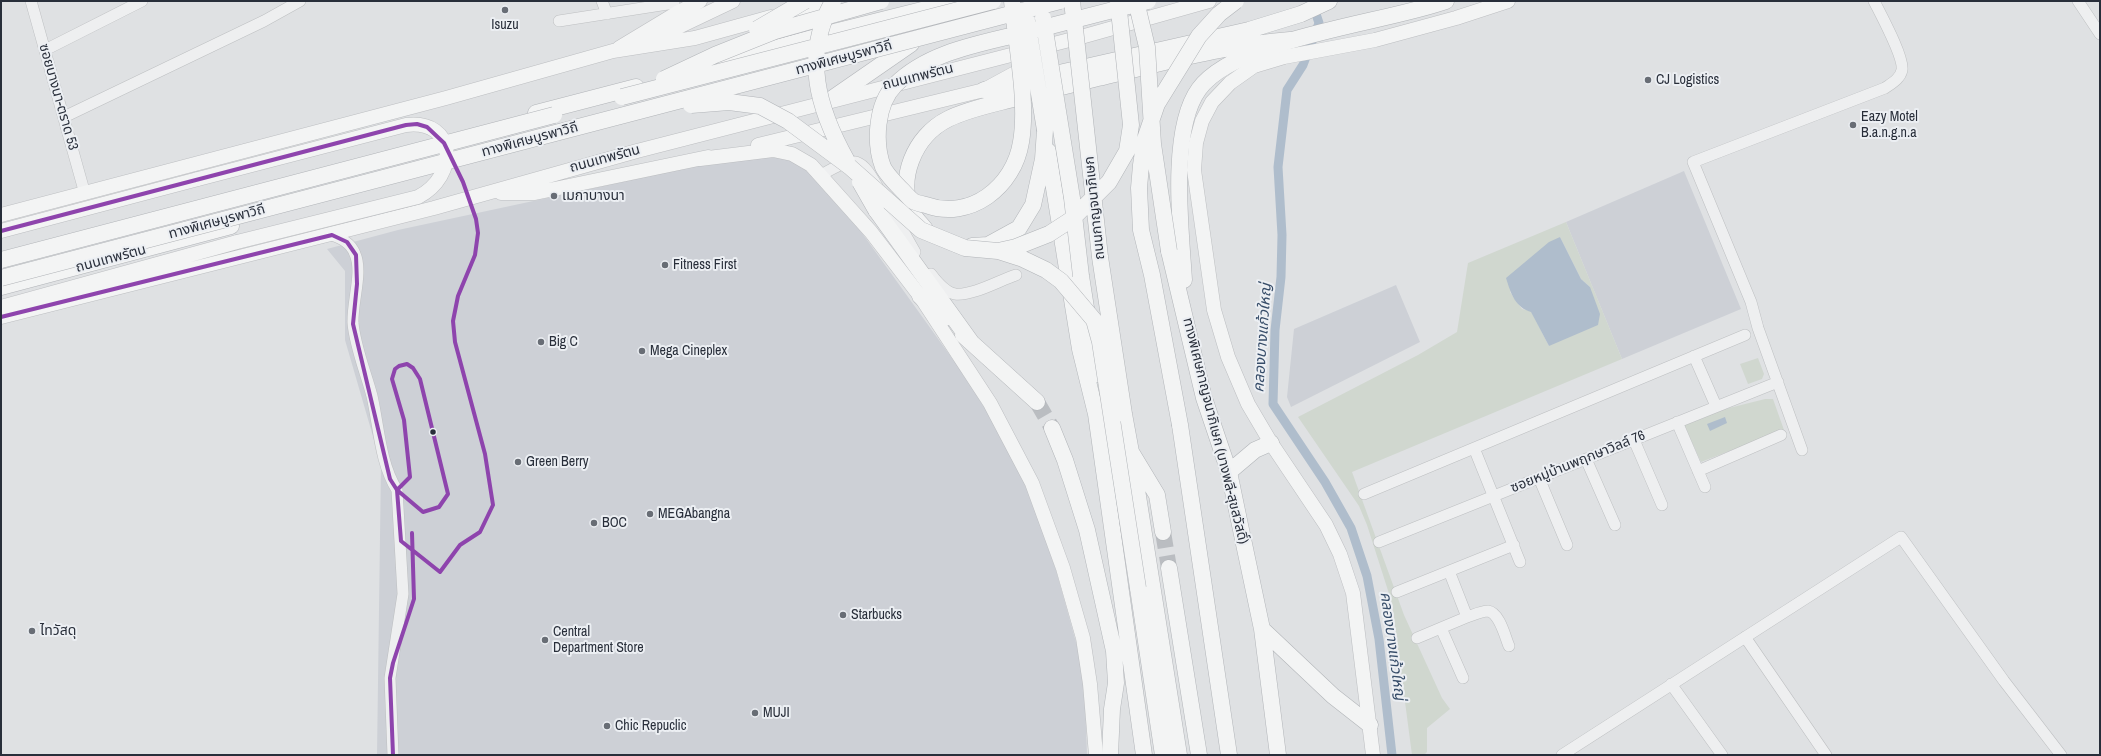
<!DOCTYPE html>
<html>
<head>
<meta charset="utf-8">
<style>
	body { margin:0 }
	#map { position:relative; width:2101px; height:756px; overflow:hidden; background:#dfe1e3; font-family:"Archivo Narrow",sans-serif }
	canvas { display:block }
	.frame { position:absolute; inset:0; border:2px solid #282e3a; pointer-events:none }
</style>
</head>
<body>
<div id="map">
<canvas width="2101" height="756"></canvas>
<div class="frame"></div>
</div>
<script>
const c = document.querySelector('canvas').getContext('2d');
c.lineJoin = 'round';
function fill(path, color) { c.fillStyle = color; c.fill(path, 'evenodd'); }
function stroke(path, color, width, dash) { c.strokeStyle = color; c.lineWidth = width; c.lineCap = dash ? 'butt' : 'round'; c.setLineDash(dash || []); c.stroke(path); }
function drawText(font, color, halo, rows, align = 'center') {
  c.font = font + ' "Archivo Narrow","Noto Sans Thai",sans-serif'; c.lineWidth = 4; c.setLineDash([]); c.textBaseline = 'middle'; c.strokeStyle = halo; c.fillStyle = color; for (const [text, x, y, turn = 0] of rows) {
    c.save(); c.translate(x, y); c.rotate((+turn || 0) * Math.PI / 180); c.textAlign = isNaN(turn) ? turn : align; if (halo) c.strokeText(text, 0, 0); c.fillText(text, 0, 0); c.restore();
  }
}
const built = new Path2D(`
	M748 155 789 158 804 167 857 226 959 368 995 424 1025 483 1047 538 1084 671 1087 755H377L381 464 345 340V271L327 249 398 230Z
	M1684 171 1741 309 1622 359 1566 222Z
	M1396 285 1420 342 1291 407 1287 397 1294 329Z`);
const green = new Path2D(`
	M1566 222 1622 359 1352 472 1404 615 1442 698 1450 709 1427 728V752L1424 755H1412L1392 603 1367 525 1359 506 1298 417 1418 355 1457 332 1468 263ZM1560 237 1581 279 1590 287 1549 346 1531 311 1522 309 1510 292Z
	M1758 358 1764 374 1762 379 1748 384 1740 364Z
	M1765 399H1773L1784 430 1701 462 1684 425 1721 410Z`);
const water = new Path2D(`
	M1560 237 1581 279 1590 287 1600 314 1598 325 1549 346 1531 312C1515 307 1511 294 1506 278L1549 242Z
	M1725 417 1727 423 1710 431 1707 424Z`);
const canal = new Path2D(`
	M1313 5 1319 23 1303 65 1287 90 1278 167 1282 235 1281 277 1275 330 1273 404 1325 482 1351 528 1367 576 1379 639 1392 755`);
const highwayTunnel = new Path2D(`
	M1037 402 1052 428
	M1163 532 1169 568`);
const minor = new Path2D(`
	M31 1 85 194
	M602 1 607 14
	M2078 1 2100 34
	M559 21 674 3
	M45 50 142 1
	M64 117 264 21 300 1
	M821 175C851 158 859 153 877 186
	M889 206 915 252
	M332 235C342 239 351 243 355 254 363 272 352 302 353 323 355 347 366 373 372 396 379 427 380 463 397 490L403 594 390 678 393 755
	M931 274C937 282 945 292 955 294 973 296 1000 280 1016 275
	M1694 356 1716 406
	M1677 422 1705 487
	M1634 440 1662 505
	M1474 448 1520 562
	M1802 450 1758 328 1751 302 1693 162 1885 88C1892 83 1900 79 1902 70 1904 57 1881 15 1874 1
	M1586 459 1615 525
	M1698 471 1781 435
	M1539 478 1567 545
	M1364 494 1745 335
	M1379 542 1778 382
	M1449 571 1467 617C1473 615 1482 611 1488 611 1500 613 1505 637 1509 646
	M1397 592 1514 545
	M1441 628 1463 678
	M1745 637 1826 755
	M1417 638 1467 617
	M1671 684 1722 755
	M1562 755 1901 537 2004 681 2061 755`);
const major = new Path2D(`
	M793 11 831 1
	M649 41 733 1
	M619 48 677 13 700 1
	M758 145 984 90 1030 65
	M700 159 773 150 792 154 811 165 871 232 920 296 990 403 1032 483 1063 568 1083 638 1090 684 1096 755
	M501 193H535L708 157
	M1 215 446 98 613 51 695 38 771 17
	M1 231 198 179
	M1 307 237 242
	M1 317 434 208 637 151 1081 37 1209 1
	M1373 755 1353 593 1340 554 1326 525 1271 443 1248 404 1228 357 1214 310 1194 170 1196 143 1202 121 1212 102 1230 83 1254 66 1284 57 1375 40 1456 18 1508 1`);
const highway = new Path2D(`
	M718 64 838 31 958 1
	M984 90 1249 30 1301 14 1329 1
	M830 100 911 44
	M536 113 636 87
	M1048 151 1080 349 1096 414 1144 755
	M876 210 971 342
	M925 229C921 224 916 219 913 214 896 180 914 136 948 119 966 110 989 105 1009 100 1037 93 1065 86 1094 79 1159 64 1224 45 1290 40
	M972 246 988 245 1019 228 1033 205 1043 159 1045 130
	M1169 251 1204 398 1229 472 1240 525 1262 629 1278 755
	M1081 276 1092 346 1094 375
	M1184 280C1181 231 1169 130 1199 89 1236 38 1385 23 1446 1
	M1 287 231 226
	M920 296 945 318
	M963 335 1037 402
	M1124 414 1131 452 1157 495 1163 532
	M1180 425 1229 755
	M1052 428 1065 460 1087 530 1114 651 1116 683 1112 709 1110 755
	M1131 452 1179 755
	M1229 472 1255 450 1271 443
	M1169 568 1199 755
	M1138 588 1163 755
	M1262 629 1333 696 1370 725`);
const majorBridge = new Path2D(`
	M198 179 406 125C457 119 459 176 418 197L237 242`);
const highwayBridge = new Path2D(`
	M833 1C802 56 818 109 847 161
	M1012 1C1016 43 1028 102 1021 142 1014 187 970 221 926 205 922 204 916 203 913 201 909 198 906 194 903 191 896 184 887 175 883 167 874 143 876 104 895 85 930 50 985 43 1031 31 1070 21 1109 11 1148 1
	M1072 1 1100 257 1124 414
	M1136 1 1147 47 1153 144 1169 251
	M1043 18 1072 198 1081 276
	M1027 21 1045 130
	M757 29 805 1
	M664 79 715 55 775 31 881 1
	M622 97 993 1
	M691 105 729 102 760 106 788 121 850 167 921 230 965 248 998 251 1023 259 1046 270 1061 281 1094 320 1100 342 1138 588
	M860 182 876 210
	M998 251 1016 247 1049 234 1072 219 1109 182 1127 151 1131 125 1118 1
	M1 260 554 115
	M1 278 1060 1
	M1180 425 1152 275 1141 230 1139 188 1141 165 1145 139 1157 104 1199 36 1219 14 1236 1`);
const bus1 = new Path2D(`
	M1 231 406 125 417 124 427 127 444 143 463 182 476 219 478 233 475 255 458 296 453 321 455 342 485 454 493 505 480 532 460 545 440 572 401 541 397 490
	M1 317 332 235 347 242 356 255 357 284 353 324 390 479 397 490
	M407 364 413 368 420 379 448 494 439 507 423 512 397 490 410 477 404 420 392 379 395 369 399 366Z
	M393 755 390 678 393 663 414 599 412 533`);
const markers = [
	[505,10,4,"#686d75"],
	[1648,80,4,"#686d75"],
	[1853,125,4,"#686d75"],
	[554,196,4,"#686d75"],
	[665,265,4,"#686d75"],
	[541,342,4,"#686d75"],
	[642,351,4,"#686d75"],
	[433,432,3.5,"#282e3a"],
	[518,462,4,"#686d75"],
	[650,514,4,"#686d75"],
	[594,523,4,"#686d75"],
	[843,615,4,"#686d75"],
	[32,631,4,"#686d75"],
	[545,640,4,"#686d75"],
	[755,713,4,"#686d75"],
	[607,726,4,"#686d75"]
];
const poiNames = [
	["Isuzu",505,25,"center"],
	["CJ Logistics",1656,80],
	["Eazy Motel",1861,117],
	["B.a.n.g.n.a",1861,133],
	["เมกาบางนา",562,196],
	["Fitness First",673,265],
	["Big C",549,342],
	["Mega Cineplex",650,351],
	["Green Berry",526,462],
	["MEGAbangna",658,514],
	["BOC",602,523],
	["Starbucks",851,615],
	["ไทวัสดุ",40,631],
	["Central",553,632],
	["Department Store",553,648],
	["MUJI",763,713],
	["Chic Repuclic",615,726]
];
const streetNames = [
	["ทางพิเศษบูรพาวิถี",844,58,-15],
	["ถนนเทพรัตน",918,77,-14],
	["ซอยบางนา-ตราด 53",58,97,74],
	["ทางพิเศษบูรพาวิถี",530,140,-15],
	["ถนนเทพรัตน",605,159,-15],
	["ถนนกาญจนาภิเษก",1095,208,-96],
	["ทางพิเศษบูรพาวิถี",217,222,-15],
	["ถนนเทพรัตน",111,259,-15],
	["ทางพิเศษกาญจนาภิเษก (บางพลี-สุขสวัสดิ์)",1215,431,76],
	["ซอยหมู่บ้านพฤกษาวิลล์ 76",1578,462,-22]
];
const waterNames = [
	["คลองบางแก้วใหญ่",1263,338,-86],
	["คลองบางแก้วใหญ่",1392,646,82]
];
fill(built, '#cdd0d6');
fill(green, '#d0d7cf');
fill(water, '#afbdcc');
stroke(canal, '#afbdcc', 9);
stroke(highwayTunnel, '#babdc1', 16, [16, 8]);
stroke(minor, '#bdbfc1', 12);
stroke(major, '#bcbec1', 15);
stroke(highway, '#b1b4b8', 17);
stroke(minor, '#eeeff0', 11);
stroke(major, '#f3f4f4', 14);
stroke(highway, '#f3f4f4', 16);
stroke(majorBridge, '#bcbec1', 15, []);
stroke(highwayBridge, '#b1b4b8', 17, []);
stroke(majorBridge, '#f3f4f4', 14);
stroke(highwayBridge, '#f3f4f4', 16);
stroke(bus1, '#8e44ad', 4);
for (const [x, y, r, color] of markers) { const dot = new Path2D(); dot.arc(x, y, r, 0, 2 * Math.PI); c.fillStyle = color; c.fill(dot); stroke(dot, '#eceff3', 1.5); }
drawText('14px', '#282e3a', '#eceff3', poiNames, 'left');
drawText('14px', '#282e3a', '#eceff3', streetNames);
drawText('italic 15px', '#374d69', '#eceff3', waterNames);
</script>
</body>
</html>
